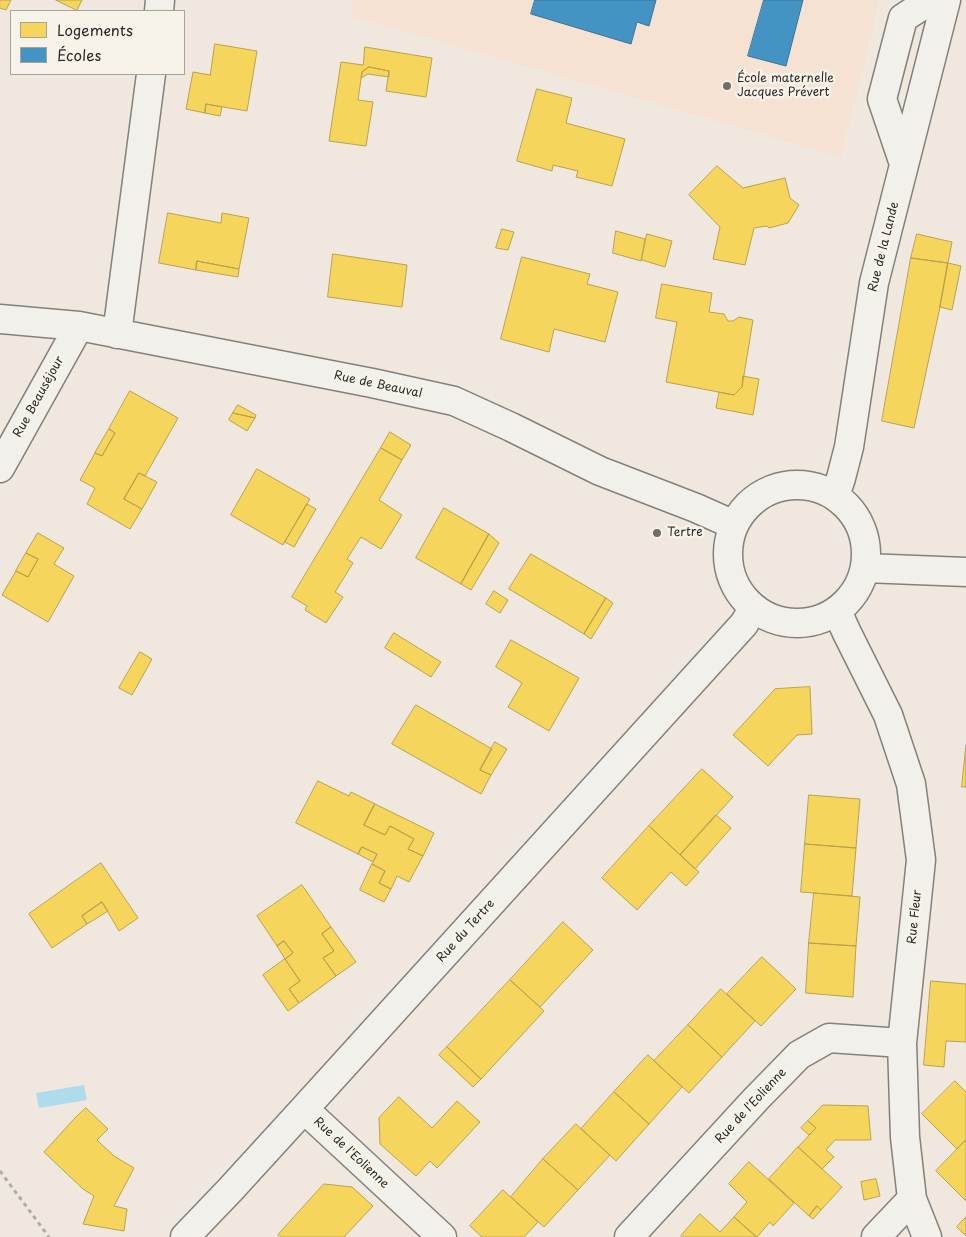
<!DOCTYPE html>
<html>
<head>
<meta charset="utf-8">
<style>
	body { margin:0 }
	#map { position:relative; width:966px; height:1237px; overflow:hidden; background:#f0e7de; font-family:"Playpen Sans",sans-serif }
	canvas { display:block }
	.legend { position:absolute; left:10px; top:10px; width:175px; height:65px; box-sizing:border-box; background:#f7f3e8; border:1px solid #a5a39c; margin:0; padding:6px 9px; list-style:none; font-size:15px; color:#2b2b2b }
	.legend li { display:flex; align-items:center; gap:10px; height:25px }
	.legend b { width:25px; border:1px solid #a5a39c }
</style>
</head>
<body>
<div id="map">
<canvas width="966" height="1237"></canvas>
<ul class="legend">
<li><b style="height:14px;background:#f6d55c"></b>Logements</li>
<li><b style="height:14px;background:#4393c3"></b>Écoles</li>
</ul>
</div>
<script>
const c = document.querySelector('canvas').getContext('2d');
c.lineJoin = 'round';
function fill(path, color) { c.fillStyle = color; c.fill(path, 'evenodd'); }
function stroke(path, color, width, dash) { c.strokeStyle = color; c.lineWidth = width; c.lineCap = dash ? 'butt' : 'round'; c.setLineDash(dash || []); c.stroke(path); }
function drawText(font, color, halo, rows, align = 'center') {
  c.font = font + ' "Playpen Sans",sans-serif'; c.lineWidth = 5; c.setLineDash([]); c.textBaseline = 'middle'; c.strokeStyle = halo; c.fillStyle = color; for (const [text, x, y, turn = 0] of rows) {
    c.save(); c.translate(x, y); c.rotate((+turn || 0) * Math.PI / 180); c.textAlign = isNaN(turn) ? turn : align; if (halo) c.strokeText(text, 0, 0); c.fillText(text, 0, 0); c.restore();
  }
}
const built = new Path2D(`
	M353 0H880L841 157 351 16Z`);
const water = new Path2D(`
	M84 1085 87 1100 39 1108 36 1093Z`);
const homes = new Path2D(`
	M0 0H11L6 10 0 8Z
	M56 0H82L77 10Z
	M215 44 257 51 247 111 206 104 205 113 186 109 193 72 210 75Z
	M365 47 432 58 426 97 386 91 389 71 369 67 362 72 358 100 373 102 366 146 329 141 341 62 363 65Z
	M369 67 389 71V77L368 74 361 78 362 72Z
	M537 89 572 98 566 123 625 139 612 186 576 177 578 171 553 165 552 171 517 161Z
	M206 104 222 107 220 116 205 113Z
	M717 166 743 188 785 178 790 198 799 205 788 223 769 228 767 226 754 228 745 265 713 259 720 227 689 195Z
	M168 213 221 223 222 213 249 218 239 269 197 261 196 270 159 263Z
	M502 229 514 232 508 250 496 248Z
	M616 231 645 239 641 261 613 253Z
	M647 234 672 241 665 267 642 260Z
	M917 234 952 242 948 263 911 258Z
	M333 254 407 265 402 307 328 297Z
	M522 257 590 274 587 284 618 292 605 342 554 329 549 352 501 339Z
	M911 258 948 263 940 307 914 428 882 421Z
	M197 261 239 269 238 277 196 270Z
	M948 263 961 266 952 310 940 307Z
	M662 284 712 293 709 312 724 314 728 321H733L739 317 753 320 742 387 734 395 666 382 677 322 656 318Z
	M743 376 759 379 753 415 716 408 719 392 734 395 742 387Z
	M130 391 178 418 145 476 139 473 124 499 142 509 130 529 87 504 95 488 80 480 95 453 102 456 115 433 109 429Z
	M238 405 256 415 255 418 233 413Z
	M233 413 255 418 247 431 229 420Z
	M109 429 115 433 102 456 95 453Z
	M390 432 411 445 402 460 381 448Z
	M381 448 402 460 379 500 402 515 381 549 361 537 347 559 353 563 335 592 343 597 326 623 305 610 307 606 292 597Z
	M257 469 310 499 283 545 231 515Z
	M139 473 157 482 142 509 124 499Z
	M307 504 316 509 294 547 285 542Z
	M444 508 489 534 461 584 416 558Z
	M38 533 64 548 54 564 74 576 48 622 2 595 16 571 28 577 38 559 26 553Z
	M489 534 499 543 471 590 461 584Z
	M26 553 38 559 28 577 16 571Z
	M531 554 606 598 584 634 509 589Z
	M494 591 508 600 500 613 486 604Z
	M606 598 613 603 591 639 584 634Z
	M394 633 441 662 431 677 385 648Z
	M511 640 579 678 549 731 508 707 522 683 496 667Z
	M140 652 152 659 132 695 119 688Z
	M810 687 812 734 797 735 768 766 733 735 775 689Z
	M416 705 492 749 480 770 491 775 481 794 392 744Z
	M495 742 507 749 491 775 480 770Z
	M966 745V787H962Z
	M702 769 733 797 680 855 649 826Z
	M318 781 349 796 351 792 375 804 364 825 385 835 390 826 414 839 408 849 423 856 409 882 397 876 391 889 379 883 385 871 372 864 377 854 362 847 358 854 296 823Z
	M809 795 860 799 856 848 805 844Z
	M375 804 434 833 423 856 408 849 414 839 390 826 385 835 364 825Z
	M716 815 731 828 695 869 680 855Z
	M649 826 699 872 686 886 671 872 637 910 602 878Z
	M805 844 856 848 852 896 801 892Z
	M362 847 377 854 373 862 358 854Z
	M101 863 138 918 119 931 102 902 82 916 87 924 52 948 29 914Z
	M372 864 385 871 379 883 391 889 384 902 360 890Z
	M302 885 331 927 322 934 334 951 323 958 336 976 299 1003 289 989 300 981 285 959 293 953 284 941 277 946 257 916Z
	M814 893 860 897 856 946 809 943Z
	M102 902 108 911 87 924 82 916Z
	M563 922 593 950 540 1007 510 980Z
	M331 927 356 962 336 976 323 958 334 951 322 934Z
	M284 941 293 953 285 959 277 946Z
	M809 943 856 946 853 997 806 993Z
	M762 957 796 989 761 1026 727 994Z
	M285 959 300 981 289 989 299 1003 288 1011 263 975Z
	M510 980 544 1011 481 1079 447 1047Z
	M931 981 966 984V1042L946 1041 944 1067 924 1065Z
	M721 989 755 1021 722 1057 688 1025Z
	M688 1025 722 1057 689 1093 654 1061Z
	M447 1047 481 1079 473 1087 439 1055Z
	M648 1055 682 1087 649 1124 614 1092Z
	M955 1081 966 1092V1140L957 1149 922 1114Z
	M614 1092 649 1124 616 1161 581 1129Z
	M399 1097 432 1128 457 1101 480 1122 437 1168 430 1161 416 1176 380 1144 379 1118Z
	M823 1105 868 1106 871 1140H835L826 1150 834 1157 822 1169 798 1147 816 1128 808 1121Z
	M86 1108 108 1129 97 1140 114 1156 134 1168 114 1206 127 1209 124 1231 83 1224 94 1196 83 1189 44 1152 74 1119Z
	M808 1121 816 1128 809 1135 801 1128Z
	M576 1124 610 1155 578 1190 543 1159Z
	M965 1141 966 1143V1201L936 1171Z
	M798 1147 842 1187 821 1210 817 1206 809 1216 769 1179Z
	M543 1159 578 1190 544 1227 511 1197Z
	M749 1162 794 1203 773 1226 770 1222 757 1237 734 1217 747 1202 729 1184Z
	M876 1179 880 1196 864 1200 861 1182Z
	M324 1184 352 1187 373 1206 344 1237H281L278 1235Z
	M503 1190 538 1222 524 1237H482L470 1226Z
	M817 1206 821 1210 813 1219 809 1216Z
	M700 1214 720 1232 734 1217 756 1237H682L681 1236Z
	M966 1217V1236L957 1227Z`);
const schools = new Path2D(`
	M535 0H656L649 26 637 22 631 44 531 14Z
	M764 0H803L786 66 748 56Z`);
const path = new Path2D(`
	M0 1171 49 1237`);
const minor = new Path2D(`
	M159 11 160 0
	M904 164 882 99 903 18 931 0
	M0 319 79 326 372 383 454 401 511 427 600 471 696 508 734 525
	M117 334 151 74
	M0 468 79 326
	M728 554a69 69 0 1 1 138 0a69 69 0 1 1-138 0Z
	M835 496 841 478 849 447 874 283 946 0
	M865 568 966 572
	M837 611 847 633 888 715 911 784 921 860 902 1043 905 1137 912 1199 927 1237
	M304 1109 442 1237
	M185 1237 230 1190 304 1109 744 624 753 609
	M629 1237 756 1099 799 1055 829 1038 902 1043
	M876 1237 912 1199`);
const markers = [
	[727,86,5,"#706d6a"],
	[657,533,5,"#706d6a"]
];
const poiNames = [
	["École maternelle",737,79],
	["Jacques Prévert",737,93],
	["Tertre",667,533]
];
const streetNames = [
	["Rue de la Lande",884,247,-76],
	["Rue de Beauval",378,385,12],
	["Rue Beauséjour",39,397,-61],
	["Rue Fleur",915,917,-84],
	["Rue du Tertre",466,931,-48],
	["Rue de l'Eolienne",751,1106,-47],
	["Rue de l'Eolienne",351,1153,43]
];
fill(built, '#f5e2d2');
fill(water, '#aedced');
fill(homes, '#f6d55c');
stroke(homes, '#b9a24d', 1);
fill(schools, '#4393c3');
stroke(schools, '#3c7495', 1);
stroke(minor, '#84807c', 31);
stroke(path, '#aeaca8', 3, [4, 4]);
stroke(minor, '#f2f0eb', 28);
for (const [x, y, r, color] of markers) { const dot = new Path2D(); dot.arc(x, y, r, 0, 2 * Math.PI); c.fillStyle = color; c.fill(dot); stroke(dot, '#f7f3e8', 2); }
drawText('12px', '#2b2b2b', '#f7f3e8', poiNames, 'left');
drawText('12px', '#2b2b2b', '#f7f3e8', streetNames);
</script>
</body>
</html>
